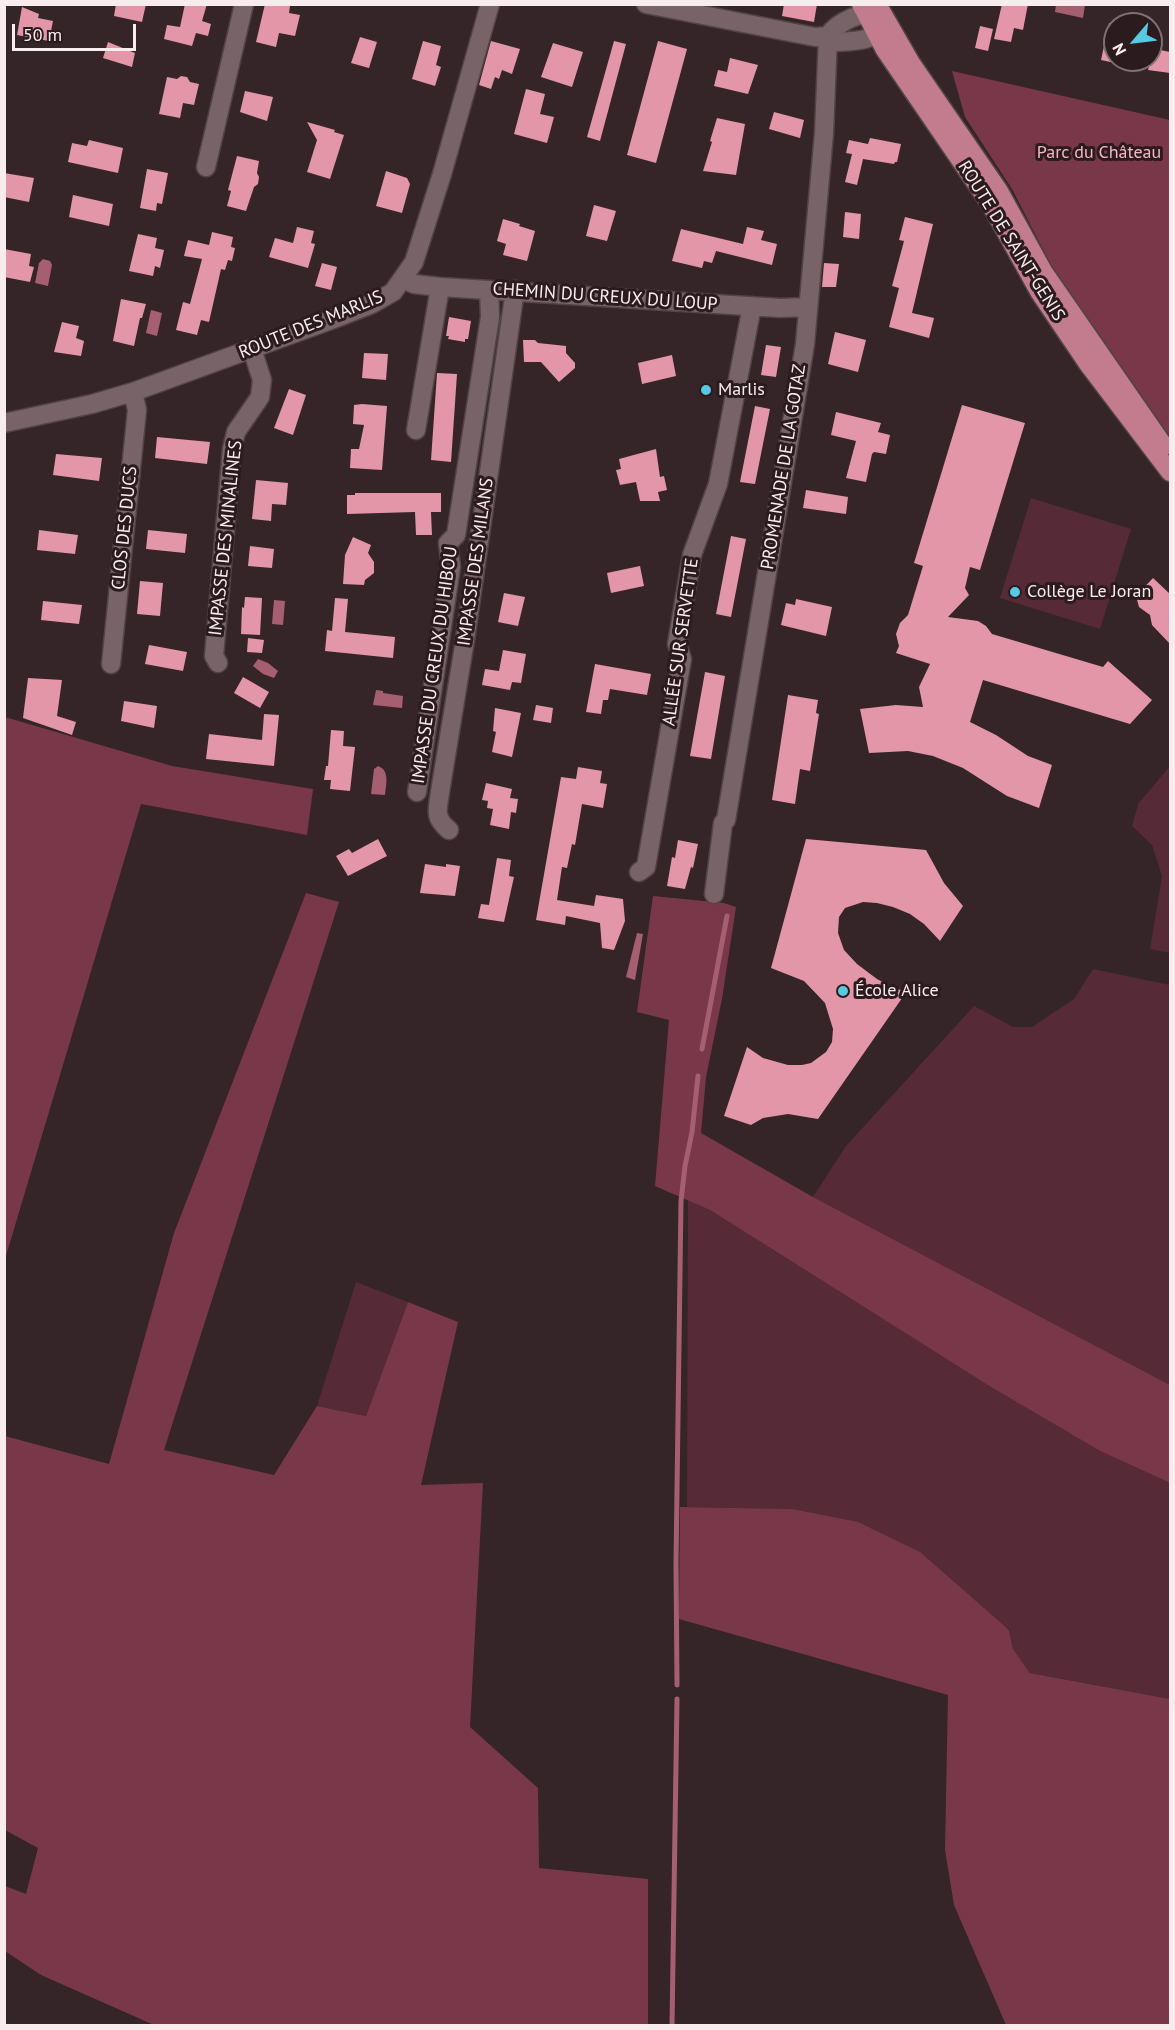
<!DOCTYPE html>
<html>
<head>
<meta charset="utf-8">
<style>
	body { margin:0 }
	#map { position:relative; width:1175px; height:2030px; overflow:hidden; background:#352528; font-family:"PT Sans",sans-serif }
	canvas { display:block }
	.frame { position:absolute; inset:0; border:6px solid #f8ecef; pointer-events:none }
	.north { position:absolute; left:1103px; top:12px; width:60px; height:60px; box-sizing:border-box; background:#2b1b1f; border:2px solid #7d6f72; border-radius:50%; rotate:242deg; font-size:16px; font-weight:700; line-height:24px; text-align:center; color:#f8ecef }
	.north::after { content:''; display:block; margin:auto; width:21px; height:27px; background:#57c9e2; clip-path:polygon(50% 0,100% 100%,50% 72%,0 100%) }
	.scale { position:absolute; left:12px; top:24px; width:124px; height:27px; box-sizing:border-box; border:3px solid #f8ecef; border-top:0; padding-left:8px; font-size:18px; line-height:21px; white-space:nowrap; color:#f8ecef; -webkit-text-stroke:4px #2b1b1f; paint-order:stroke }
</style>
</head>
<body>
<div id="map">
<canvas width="1175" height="2030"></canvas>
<div class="frame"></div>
<div class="north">N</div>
<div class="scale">50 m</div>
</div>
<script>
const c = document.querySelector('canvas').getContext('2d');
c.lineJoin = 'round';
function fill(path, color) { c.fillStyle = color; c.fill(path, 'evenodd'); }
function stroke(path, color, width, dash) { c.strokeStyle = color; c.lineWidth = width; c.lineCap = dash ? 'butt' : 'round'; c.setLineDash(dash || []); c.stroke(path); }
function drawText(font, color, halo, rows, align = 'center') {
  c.font = font + ' "PT Sans",sans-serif'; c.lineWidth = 6; c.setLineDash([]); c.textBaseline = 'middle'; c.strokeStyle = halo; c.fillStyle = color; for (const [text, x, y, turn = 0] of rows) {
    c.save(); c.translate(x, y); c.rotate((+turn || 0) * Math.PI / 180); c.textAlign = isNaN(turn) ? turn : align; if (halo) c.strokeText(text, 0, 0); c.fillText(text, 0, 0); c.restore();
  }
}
const green = new Path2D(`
	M1031 498 1131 529 1100 629 1000 598Z
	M1170 766V953L1150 949 1162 876 1152 845 1132 826 1138 804Z
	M1093 969 1170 985V1385L813 1197 846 1146 974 1006 1013 1027H1032L1074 999Z
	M688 1200 710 1210 991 1387 1100 1451 1170 1483V1699L1030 1673 1013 1649 1009 1629 792 1509 687 1507Z
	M356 1282 408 1302 366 1416 317 1406Z`);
const forest = new Path2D(`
	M952 71 1170 120V437L1051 265 1012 189 965 117Z
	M5 717 172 766 313 789 307 835 141 804 5 1259Z
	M306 893 339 902 164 1450 274 1475 317 1406 366 1416 408 1302 458 1322 421 1485 483 1483 470 1727 538 1788 539 1868 648 1879V2025H154L41 1975 5 1951V1886L26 1894 38 1848 5 1830V1436L109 1464 174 1233Z
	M653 896 724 903 736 907 722 999 706 1077 701 1133 813 1197 1170 1385V1483L1100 1451 991 1387 710 1210 655 1186 669 1020 637 1012Z
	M680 1507 792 1509 858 1522 920 1552 1009 1630 1013 1649 1030 1673 1170 1699V2025H1006L954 1905 945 1850 948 1695 679 1619Z`);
const water = new Path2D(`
	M1056 5H1085L1083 18 1055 12Z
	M43 259 50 261 52 265 48 286 35 283 39 263Z
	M151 310 162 313 157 336 146 333Z
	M274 600 285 601 283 625 272 624Z
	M258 659 268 663 278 671 274 678 263 674 253 666Z
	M376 690 383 691V693L403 696 402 708 373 705Z
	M378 766C390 770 386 785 385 795L371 794 374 769Z
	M637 933 643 934 635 980 626 977Z`);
const stream = new Path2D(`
	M702 1049 727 916
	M677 1685 676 1562 681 1201 685 1166 692 1132 698 1076
	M672 2026 677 1699`);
const building = new Path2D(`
	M116 4H146L142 22 114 16Z
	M185 4H207L202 21 211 24 208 36 196 33 192 46 164 39 167 25 180 27Z
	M265 4 290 6 289 13 300 15 295 36 279 33 276 47 256 42Z
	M784 4H817L814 22 782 16Z
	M1002 4H1028L1023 30 1014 28 1011 42 994 39Z
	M22 7 39 14 38 18 53 21 49 41 17 35Z
	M1109 23H1115V63L1101 60Z
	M980 26 993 29 988 51 975 48Z
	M360 37 377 42 369 68 351 63Z
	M423 41 441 46 436 65 441 67 435 86 412 79Z
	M491 41 520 49 512 74 502 70 499 79 495 77 491 89 479 85Z
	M614 41 626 44 600 141 587 137Z
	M658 41 687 49 656 163 627 155Z
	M108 42 135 53 132 67 103 58Z
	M553 43 583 52 572 87 541 77Z
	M1151 48 1170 52V73L1148 70 1151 60Z
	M730 58 758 65 748 94 714 86 718 70 727 72Z
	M181 76 187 77 190 82 199 84 194 105 183 103 180 118 159 114 167 77 177 79Z
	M526 89 545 94 540 114 554 117 547 143 514 134Z
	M245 91 273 97 267 121 240 112Z
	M774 112 804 120 800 138 769 129Z
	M717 118 745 124 736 175 703 171 712 142 710 141Z
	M307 122 335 130 334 132 344 135 330 179 307 172 317 140Z
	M870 138 901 144 897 162H895L894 164 863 159 857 185 845 182 852 154 846 153 849 140 868 144Z
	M89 140 123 148 118 173 68 162 72 143 87 146Z
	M237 156 259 161 257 173 259 177 258 184 254 187 246 211 227 206 231 191 228 190Z
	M147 169 168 173 162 204 157 203 156 211 140 208Z
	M386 171 407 178 410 184 402 213 376 206Z
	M4 173 34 178 29 202 4 197Z
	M73 195 113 204 109 226 69 217Z
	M594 205 616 211 607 241 586 236Z
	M845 212 861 214 859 239 843 237Z
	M905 217 933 224 912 313 934 318 929 338 889 327 899 288 892 286 904 241 899 240Z
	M503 219 520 224 519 226 535 231 527 261 503 255 506 244 497 241Z
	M297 227 314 231 311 243 315 244 308 268 269 257 275 238 293 243Z
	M747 227 764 231 761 240 777 244 772 265 716 251 712 263 704 261 702 268 672 261 681 229 743 244Z
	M212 232 233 237 231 247 235 248 232 261 228 260 225 270 221 269 209 322 201 320 197 335 176 330 183 302 190 304 202 259 184 256 188 240 209 245Z
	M138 234 157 238 155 248 164 250 160 268 155 266 153 276 129 271Z
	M4 249 31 254 29 266 34 267 30 282 4 277Z
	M322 263 337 267 331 290 315 286Z
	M824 263 839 264 836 287H822Z
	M121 299 146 304 142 318H140L134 346 113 341Z
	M449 317 471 321 468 339H465V342L448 339 449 336H446Z
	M62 322 79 326 76 338 84 341 81 356 54 352Z
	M835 332 866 340 858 372 828 364Z
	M523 340H535L538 343 566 346V353L575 363V368L559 382 541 362H524Z
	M766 345 781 347 776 377 761 375Z
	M364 353 388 354 386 380 362 378Z
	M672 355 676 376 642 384 638 363Z
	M437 373 457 374 451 462 431 460Z
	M289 389 306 395 293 435 274 428Z
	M362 404 387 406 382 470 350 468 351 449H359L364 425 353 424 354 405Z
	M962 405 1025 423 980 570 970 567 965 588 969 595 948 617 978 621 986 626 992 634 1103 667 1108 661 1152 700 1130 724 983 680 970 722 996 735 1028 756 1052 765 1039 808 1007 796 963 768 933 756 908 751 869 753 860 709 896 705 923 707 919 687 930 664 896 653 899 646 896 634 900 623 908 615 923 566 914 563Z
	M755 406 770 409 755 484 740 482Z
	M836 412 881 423 878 432 890 435 886 454 874 452 872 454 866 482 846 478 856 441 831 435Z
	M157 437 210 442 207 464 155 458Z
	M656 449 660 477 664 476 667 490 658 492 660 501H640L636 482 620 485 616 470 621 469 619 459Z
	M56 454 102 458 99 481 53 475Z
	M256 480 288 483 286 505 272 504 271 521 252 519Z
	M806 490 848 497 846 514 803 508Z
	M355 493H441V512H431L432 535H416L415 512 347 514V495H355Z
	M39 530 78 535 75 554 37 550Z
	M148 530 187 534 185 553 146 549Z
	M731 536 746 539 731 617 716 614Z
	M353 537 371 545 368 553 374 562V573L365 580 364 585 343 584 345 555Z
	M250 546 274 549 272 568 248 566Z
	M640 566 644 586 611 593 607 573Z
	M1153 578 1170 594V644L1152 625 1150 615 1139 607 1136 596Z
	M140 581 163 583 160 616 137 614Z
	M504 593 525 597 518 626 498 622Z
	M245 597 262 598 260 635 241 634 242 607 244 608Z
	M335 598 348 599 345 632 395 637 393 658 325 651 327 630 332 631Z
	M796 599 832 607 826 636 781 625 786 603 795 605Z
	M43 601 82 605 79 624 41 620Z
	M248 638 264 640 262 653 247 652Z
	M149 645 187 652 183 671 145 664Z
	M503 650 526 654 521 683 512 682 510 690 482 685 485 669 499 671Z
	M595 664 651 674 647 695 610 689 608 700H603L601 714 586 712Z
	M705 672 725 676 711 759 690 756Z
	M243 677 269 692 260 708 234 693Z
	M28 678 62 680 57 716 76 722 72 735 23 718Z
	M788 695 818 700 816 713 819 714 810 771 800 769 795 804 772 800Z
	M124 701 157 706 154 728 121 721Z
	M536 705 553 708 551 723 533 720Z
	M495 708 521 713 512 757 492 752 496 732 493 731Z
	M264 714 279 715 274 766 206 759 209 734 262 740Z
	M331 730 344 731 343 746 355 747 350 791 330 789 331 780H324L326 766H328Z
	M578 767 602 771 600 783 607 784 603 808 582 804 575 845 572 844 567 868 562 867 557 900 594 906 596 895 623 899 625 921 614 950 602 948 600 923 566 916 565 925 536 920 561 777 576 779Z
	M486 783 512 789 510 798 518 799 516 813 511 812 509 829 490 825 493 809 487 808 488 801 482 800Z
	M378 839 387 856 348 876 336 856 349 849 352 853Z
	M806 839 926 850 944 883 963 906 940 941 924 924 910 914 893 907 877 903 863 902 845 908 839 917 838 933 844 950 857 964 877 979 896 989 907 991 818 1119 788 1114 763 1118 751 1125 724 1116 747 1047 763 1058 788 1065H802L811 1063 826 1052 832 1042 833 1029 825 1003 804 981 771 968Z
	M678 840 698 844 693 868 691 867 685 889 667 886 672 857 675 858Z
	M497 858 511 860 509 876 514 877 504 922 478 918 481 904 489 905Z
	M425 864 446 867V864L460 866 455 896 420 893Z`);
const minor = new Path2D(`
	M646 4 815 37 828 36 836 42C855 41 876 42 885 23
	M828 36C837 22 864 9 881 15
	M206 167 244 4
	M403 279 414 284 440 287 780 308 808 307
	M4 423 92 404 133 392 339 317 372 304 393 292 414 262 442 174 490 4
	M416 430 440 287
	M218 663 214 656 232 449 236 432 260 397 262 380 252 349
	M111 664 137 410 133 392
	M417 792 451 567 448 543 456 535 490 317 489 290
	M449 830C433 817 438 809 440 792L465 640 515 290
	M639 872 646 867 682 659 677 644 692 555 718 484 752 306
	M714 894 723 823 726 820 805 344 824 133 828 36`);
const major = new Path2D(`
	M861 4 885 50 991 205 1040 293 1088 364 1170 472
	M877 4 911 63 999 191 1043 271 1164 446`);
const markers = [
	[706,390,6,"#57c9e2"],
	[1015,592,6,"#57c9e2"],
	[843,991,6,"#57c9e2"]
];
const parkNames = [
	["Parc du Château",1099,153]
];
const streetNames = [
	["ROUTE DE SAINT-GENIS",1011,241,58],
	["CHEMIN DU CREUX DU LOUP",605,297,4],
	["ROUTE DES MARLIS",311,325,-22],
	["PROMENADE DE LA GOTAZ",784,467,-81],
	["CLOS DES DUCS",125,528,-84],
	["IMPASSE DES MINALINES",226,538,-84],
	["IMPASSE DES MILANS",476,562,-82],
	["ALLÉE SUR SERVETTE",681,642,-82],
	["IMPASSE DU CREUX DU HIBOU",435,665,-82]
];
const poiNames = [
	["Marlis",718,390],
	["Collège Le Joran",1027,592],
	["École Alice",855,991]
];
fill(green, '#562a36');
fill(forest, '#79374a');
fill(water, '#a65f71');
stroke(stream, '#a65f71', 5);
fill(building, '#e296a8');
stroke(minor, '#514346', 21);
stroke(major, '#514346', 21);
stroke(minor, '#786468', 18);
stroke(major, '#c27c8e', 18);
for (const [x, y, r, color] of markers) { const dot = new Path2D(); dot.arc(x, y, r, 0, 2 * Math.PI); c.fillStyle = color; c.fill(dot); stroke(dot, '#2b1b1f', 2); }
drawText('18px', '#f6b7c5', '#2b1b1f', parkNames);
drawText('18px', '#f8ecef', '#2b1b1f', streetNames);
drawText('18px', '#f8ecef', '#2b1b1f', poiNames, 'left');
</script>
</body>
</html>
